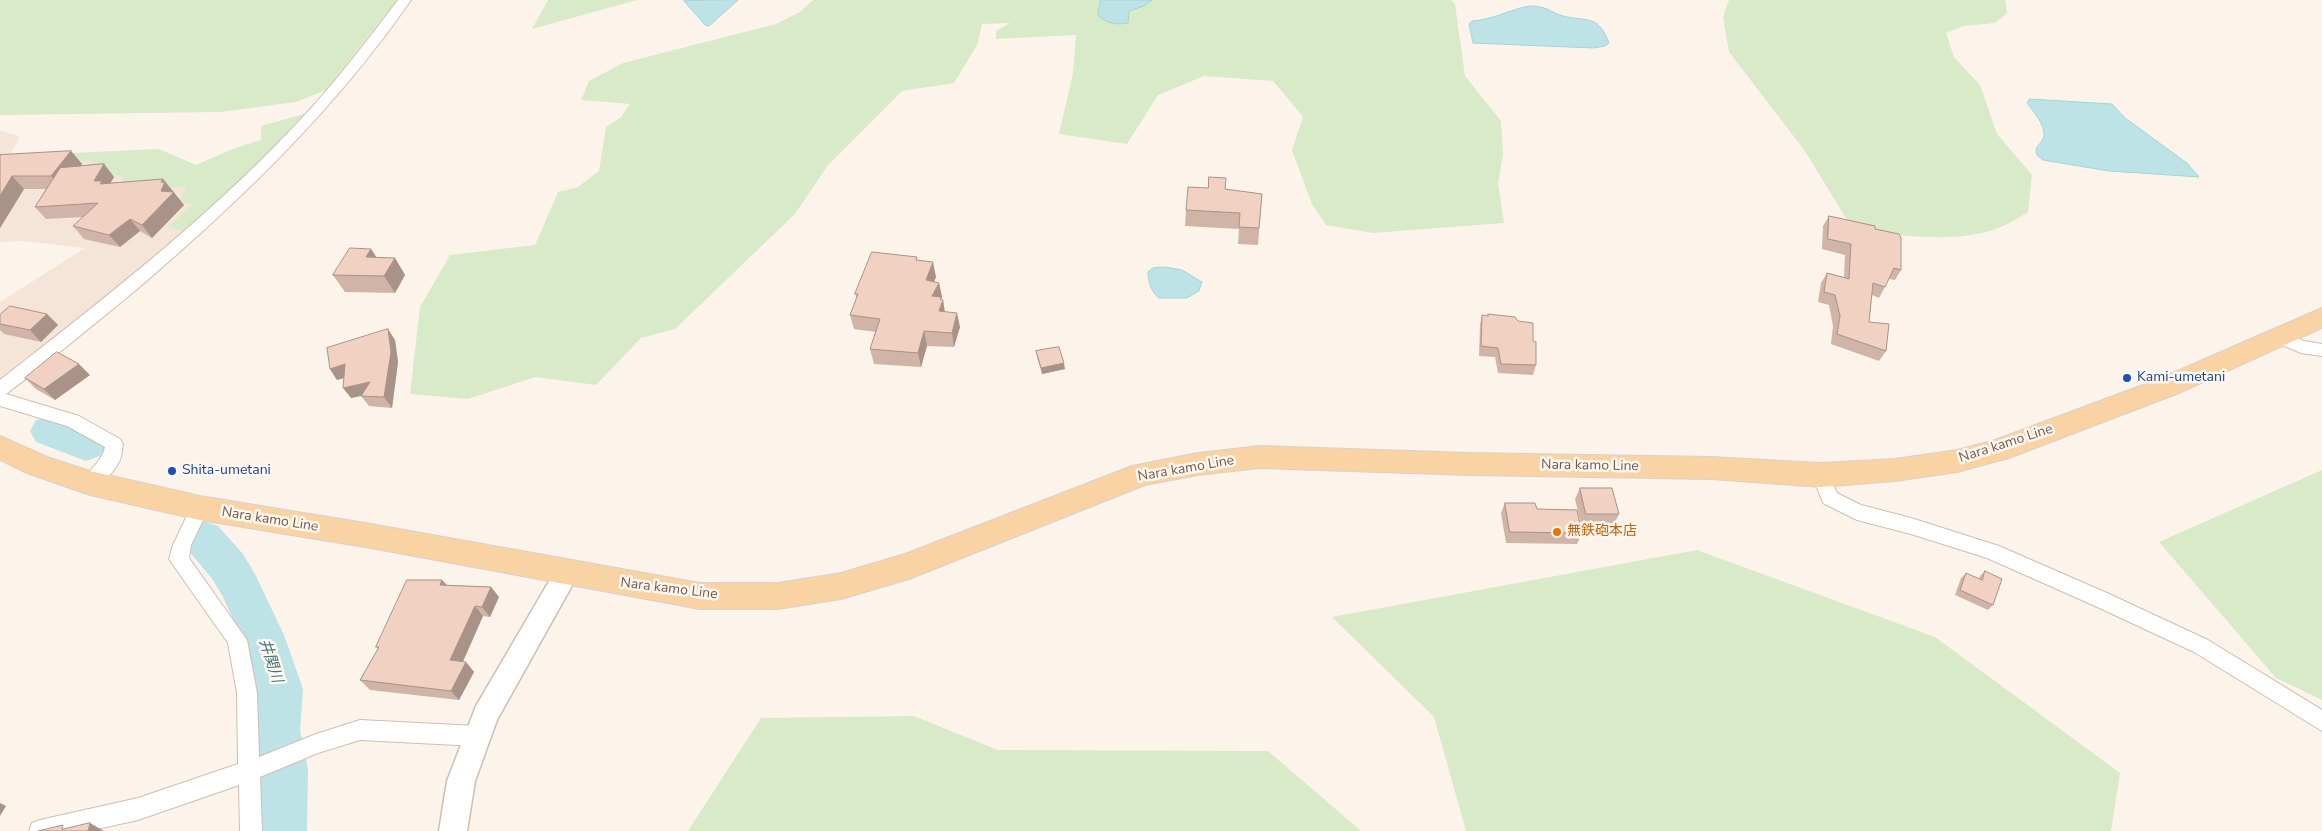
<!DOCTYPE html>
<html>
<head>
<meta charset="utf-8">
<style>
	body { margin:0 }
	canvas { display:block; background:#fcf4ea }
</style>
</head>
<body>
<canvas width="2322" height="831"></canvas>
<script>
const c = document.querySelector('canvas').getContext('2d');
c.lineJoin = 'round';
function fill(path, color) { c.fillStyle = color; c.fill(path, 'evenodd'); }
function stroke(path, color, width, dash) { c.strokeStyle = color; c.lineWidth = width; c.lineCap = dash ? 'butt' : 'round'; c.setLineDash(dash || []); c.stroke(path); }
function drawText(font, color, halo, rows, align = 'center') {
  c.font = font + ' "Nunito Sans","Noto Sans JP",sans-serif'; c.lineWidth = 5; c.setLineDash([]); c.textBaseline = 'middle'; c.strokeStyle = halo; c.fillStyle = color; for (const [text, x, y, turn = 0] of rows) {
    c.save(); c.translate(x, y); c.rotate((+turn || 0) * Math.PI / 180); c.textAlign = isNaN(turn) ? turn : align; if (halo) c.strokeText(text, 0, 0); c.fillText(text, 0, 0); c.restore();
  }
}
const residential = new Path2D(`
	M0 130 20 137 6 162 91 161V170L124 177 117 193 186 186 193 203 168 226 182 232 86 315 24 359 0 381V302L85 248 22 241 0 242Z`);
const green = new Path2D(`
	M0 0H397L326 90 296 102 220 112 0 115Z
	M548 0H637L532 29Z
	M813 0H1451L1455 4 1465 76 1501 121 1503 155 1498 183 1504 223 1373 233 1326 225 1312 204 1292 150 1303 117 1273 81 1204 76 1158 95 1127 144 1059 134 1073 73 1076 35 996 39V31L1010 23 982 24 977 45 954 83 902 91 828 165 795 214 675 329 641 338 596 385 535 377 468 399 410 394 420 307 450 255 535 245 558 192 578 187 599 171 606 127 621 117 630 104 581 100 589 81 623 63 776 24 800 12Z
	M1729 0H2005L2007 13 1995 23 1964 26 1946 33 1954 57 1980 85 1997 134 2032 175 2028 212C2019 217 2011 223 2001 227 1955 245 1901 235 1853 230L1805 151 1729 52 1723 17Z
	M304 114 255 167 182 232 168 226 192 204 180 202 186 186 116 194 124 177 91 170V161L55 162 49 154 159 149 196 165 235 148 261 140V126Z
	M2322 470V700L2276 678 2159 542Z
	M1697 550 1935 637 2120 773 2111 831H1466L1434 717 1332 617Z
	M914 716 998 750 1268 751 1361 831H688L761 718Z`);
const water = new Path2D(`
	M738 0 709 26 705 25 684 1Z
	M1101 0H1152L1144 6 1129 11 1128 23C1117 25 1106 24 1098 15Z
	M1530 6C1548 6 1549 12 1563 16 1588 22 1598 14 1609 43L1605 46 1593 48 1473 43 1469 24 1472 21C1493 20 1510 9 1530 6Z
	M2030 99 2112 104 2125 118 2187 163 2199 177 2109 171 2043 160 2037 155 2036 149C2038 145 2041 143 2043 139 2048 128 2033 111 2027 103Z
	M1165 267 1182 270 1202 282 1199 291 1187 298H1159C1151 292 1148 281 1148 272L1153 268Z`);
const river = new Path2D(`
	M50 416 100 434 106 445 100 456 86 461 36 442 30 431 36 420Z
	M203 521 218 526 243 554 255 574 284 635 303 689 300 731 308 769 307 831H259L260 769 254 731 257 689 240 635 223 597 213 580 188 550 182 538 188 526Z`);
const minor = new Path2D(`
	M398 0H411C335 110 238 203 136 290 93 325 50 361 6 394L79 416 120 439 123 444C122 449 122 455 120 460 114 472 97 493 84 488L81 483C88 470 102 462 105 447L67 426 0 406V380C109 295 220 209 313 106 343 72 371 36 398 0Z
	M2276 330 2304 341 2322 344V356L2301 353 2270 340 2268 336 2270 332Z
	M1821 468 1827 470 1837 493 1861 505 1911 518 1999 546 2107 593 2208 640 2322 710V731L2194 652 2093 605 1987 558 1911 534 1857 520 1823 503 1812 475 1815 470Z
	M200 500 207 503 209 508 191 545 189 558 247 640 257 693 259 757 316 734 360 720 477 726 484 729 488 736 484 743 477 746 360 740 318 753 260 777 262 831H240L239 785 138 820 88 831H29L32 823 40 820 138 798 238 764 237 693 228 643 169 559 173 545 193 503Z`);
const tertiary = new Path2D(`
	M567 562 576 566 579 573 497 720 475 781 467 831H439L447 781 476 706 558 566Z`);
const primary = new Path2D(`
	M2322 308V328L2179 393 2009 458 1957 472 1895 481 1821 487 1711 479 1469 475 1260 468 1198 475 1145 485 909 579 841 599 778 609H700L371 548 200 520 90 495 27 473 0 460V436L47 457 90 471 200 496 371 524 700 583H778L841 573 905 554 1132 466 1198 453 1260 446 1469 453 1711 457 1821 463 1895 459 1957 450 1995 440 2159 379Z`);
const wall = new Path2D(`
	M71 151 82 164 80 166 104 164 114 177 110 183 163 179 184 205 152 238 140 231 120 247 84 239 73 226 83 217 46 219 35 207 46 189H24L0 228V155Z
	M1225 189 1262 194 1258 245 1238 244 1239 229 1185 226 1186 210Z
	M1829 216 1875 229 1901 270 1895 280 1889 279 1885 287 1879 298 1872 295 1869 322 1886 351 1879 361 1831 344 1833 326 1829 305 1818 302 1821 283 1827 273 1844 277 1845 255 1822 249 1823 226Z
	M371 249 377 258H395L405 275 395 293 345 292 333 275Z
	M918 261 936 277 934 282 939 283 942 297 941 299 943 300 945 312 960 327 954 347 927 346 921 367 874 364 870 349 876 332 854 329 850 315 857 298 855 294Z
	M47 314 58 325 41 342 4 334 0 330V315Z
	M1488 314 1533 341 1536 365 1533 375 1498 373 1495 357 1479 356 1480 325 1482 315 1488 316Z
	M395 340 398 362 392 408 369 406 361 396 351 398 344 378 337 380 330 369Z
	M1036 351 1065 369 1042 374 1037 357Z
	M90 375 55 400 36 389 25 378Z
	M1580 488 1619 514 1614 524H1581L1575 499Z
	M1505 503 1537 509 1582 533 1577 544 1506 543 1501 513Z
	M1985 571 1993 605 1988 610 1955 595 1961 578 1966 573 1979 579 1980 576Z
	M442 580 447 585 491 587 499 597 490 617 483 616 463 662H466L474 672 459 700 370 690 360 680 378 649 376 647Z`);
const shadedWall = new Path2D(`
	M71 151 82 164 63 189 51 176Z
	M104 164 114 177 108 187 94 181Z
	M12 176 24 189 0 228V196Z
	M163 179 184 205 152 238 142 225Z
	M130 219 140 231 120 247 109 235Z
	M371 249 382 266 366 257Z
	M395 258 405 275 395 293 384 276Z
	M933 262 936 277 929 294 926 280Z
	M939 283 942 297 941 298 942 303 943 300 945 314 941 326 932 296Z
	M957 313 960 327 954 347 952 333Z
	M47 314 58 325 41 342 30 330Z
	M388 329 395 340 398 362 392 408 384 397Z
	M924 331 927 346 921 367 918 353Z
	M1064 363 1065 369 1042 374 1041 368Z
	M79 364 90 375 55 400 44 389Z
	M345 364 353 375 337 380 330 369Z
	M370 382 378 392 351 398 343 388Z
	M442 580 451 590 440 585Z
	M491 587 499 597 490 617 482 607Z
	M475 606 483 616 459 670 450 660Z
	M466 662 474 672 459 700 451 691Z
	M0 803 6 806 0 816Z
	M90 823 104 831H88Z`);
const building = new Path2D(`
	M71 151 51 176H12L0 196V155Z
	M104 164 94 181H102L100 184 163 179 161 182H165L161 191 174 192 142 225 130 219 109 235 73 226 98 203 35 207 60 168Z
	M1209 177 1226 178 1225 189 1262 194 1259 228 1239 227 1240 213 1186 210 1188 187 1208 188Z
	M1829 216 1875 226V229L1899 234 1901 238V270L1894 268 1885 287 1873 283 1869 322 1889 324 1886 351 1837 334 1840 316 1835 295 1824 292 1827 273 1849 279 1851 244 1828 239Z
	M350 248 371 249 366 257 395 258 384 276 333 275Z
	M872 252 917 257 916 260 933 262 926 280 939 283 932 296 941 297 940 299 943 300 939 311 957 313 952 333 924 331 918 353 870 349 880 319 850 315 858 294H855Z
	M10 306 47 314 30 330 0 324V315Z
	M1488 314 1515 317 1518 321 1533 323V341L1536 342V365L1501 364 1498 348 1481 346 1482 315 1488 316Z
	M388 329 391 352 384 397 361 396 370 382 343 388 345 364 330 369 327 348Z
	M1059 347 1064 363 1041 368 1036 351Z
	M57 352 79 364 44 389 25 378Z
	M1580 488H1612L1619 514H1586Z
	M1505 503H1535L1537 509 1577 510 1582 533 1510 532Z
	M1985 571 2002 579 1993 605 1960 590 1966 573 1982 580Z
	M407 580H442L440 585 491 587 482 607 475 606 450 660 466 662 451 691 360 680 379 647H376Z
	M90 823 88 831H38L63 825 62 829Z`);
const markers = [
	[2127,378,5,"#1a4fb4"],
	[172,471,5,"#1a4fb4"],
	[1557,532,5,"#e8710a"]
];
const transitNames = [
	["Kami-umetani",2137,378],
	["Shita-umetani",182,471]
];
const streetNames = [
	["Nara kamo Line",2006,444,-18],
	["Nara kamo Line",1590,466,1],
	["Nara kamo Line",1186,469,-10],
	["Nara kamo Line",270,520,9],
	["Nara kamo Line",669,589,7]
];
const foodNames = [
	["無鉄砲本店",1567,532]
];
const waterNames = [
	["井関川",270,661,72]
];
fill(residential, '#f4e5d8');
fill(green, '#d8eac8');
fill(water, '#bee3e6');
stroke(water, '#a4d4d8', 1);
fill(river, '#bee3e6');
stroke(minor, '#d1bdb1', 2);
stroke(tertiary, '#d1bdb1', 3);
stroke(primary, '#d9d1cd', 2);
fill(minor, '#fff');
fill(tertiary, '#fff');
fill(primary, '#f9d3a4');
fill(wall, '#cfb4a7');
fill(shadedWall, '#a99288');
fill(building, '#f1d1c2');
stroke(building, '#a99288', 1);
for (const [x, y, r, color] of markers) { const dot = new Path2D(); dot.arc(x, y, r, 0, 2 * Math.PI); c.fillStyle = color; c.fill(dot); stroke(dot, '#fff8f0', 2); }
drawText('14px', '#164399', '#fff8f0', transitNames, 'left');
drawText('14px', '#77594d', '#fff8f0', streetNames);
drawText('14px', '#c56008', '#fff8f0', foodNames, 'left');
drawText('italic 15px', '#40767c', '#fff8f0', waterNames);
</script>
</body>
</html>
